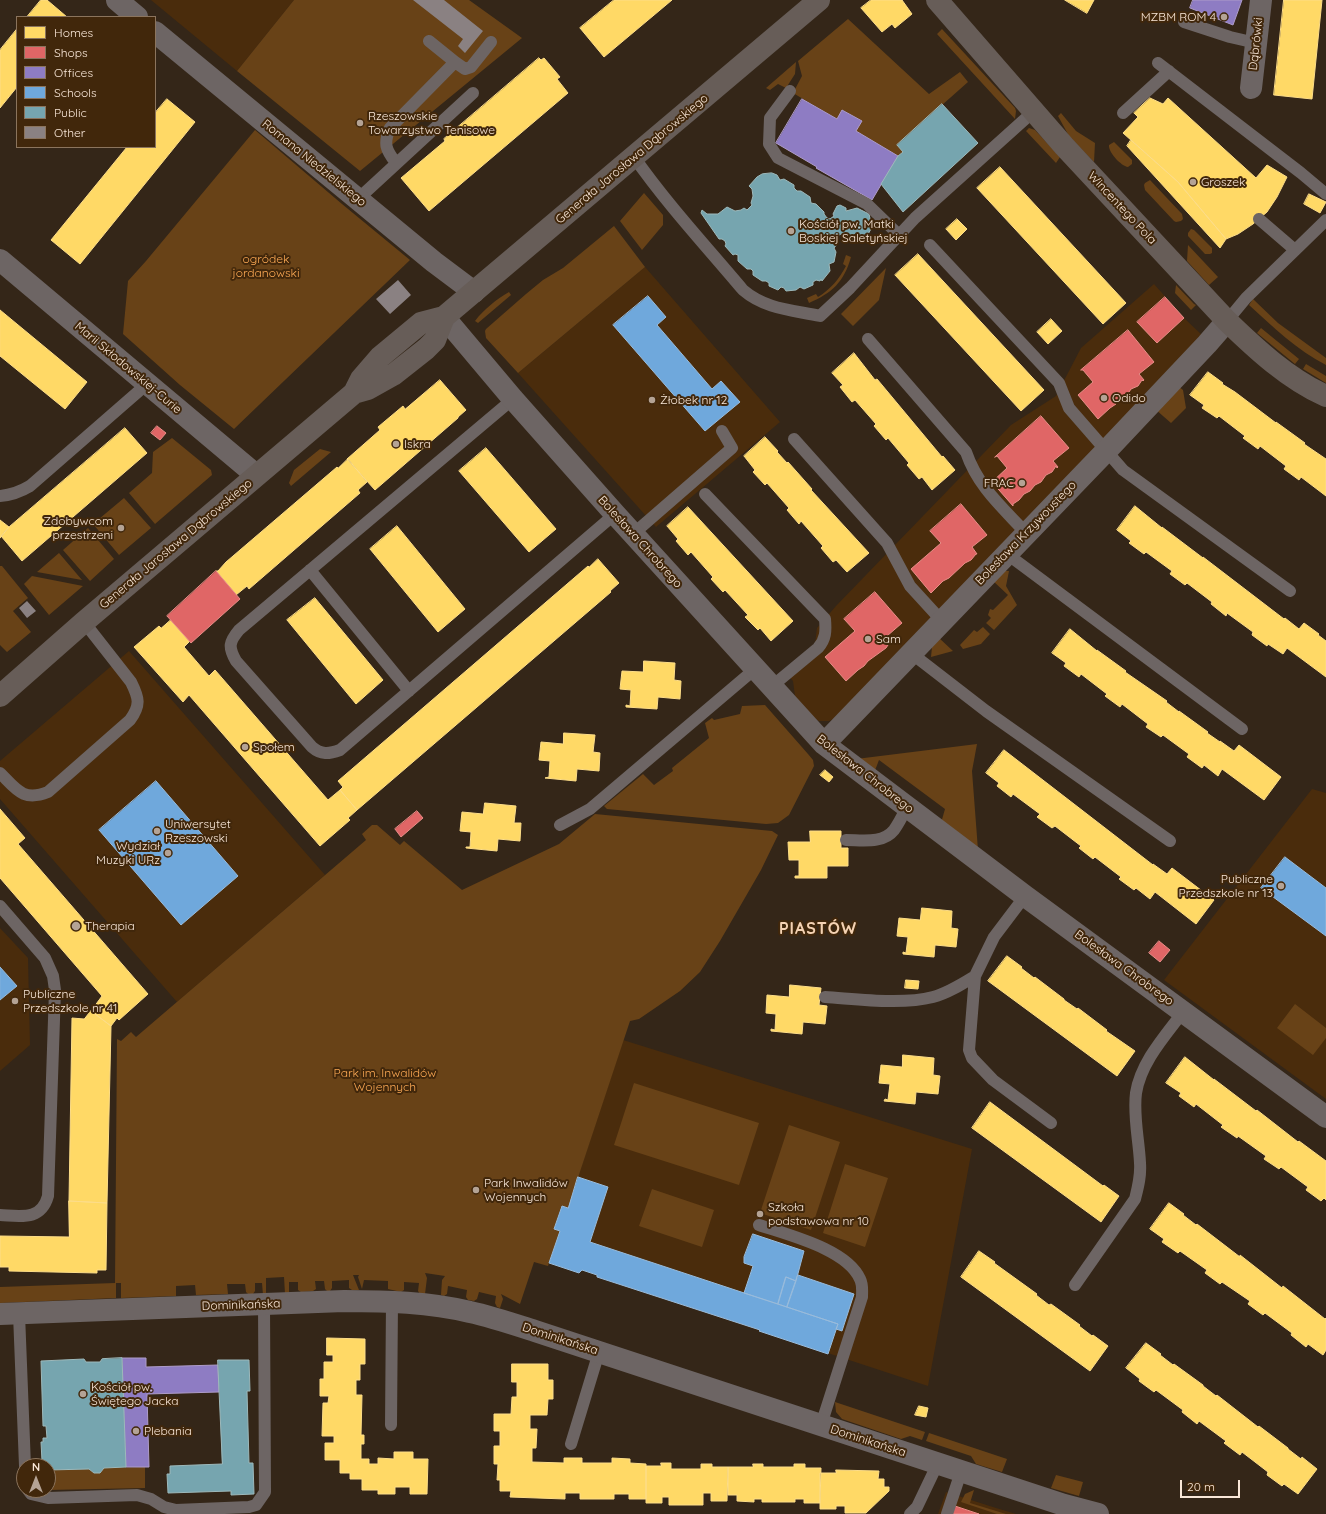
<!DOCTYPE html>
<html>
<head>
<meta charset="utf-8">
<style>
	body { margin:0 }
	#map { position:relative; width:1326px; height:1514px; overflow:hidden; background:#342618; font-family:Quicksand,sans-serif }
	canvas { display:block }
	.legend { position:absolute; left:16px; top:16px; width:140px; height:132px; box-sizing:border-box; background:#41270b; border:1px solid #8b745d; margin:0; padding:5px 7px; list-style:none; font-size:12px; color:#f9e7d8 }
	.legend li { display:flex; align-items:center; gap:8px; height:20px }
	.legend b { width:20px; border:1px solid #8b745d }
	.north { position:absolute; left:16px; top:1458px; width:40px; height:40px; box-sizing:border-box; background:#41270b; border:1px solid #8b745d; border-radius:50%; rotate:0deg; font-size:11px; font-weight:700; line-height:16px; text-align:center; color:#f9e7d8 }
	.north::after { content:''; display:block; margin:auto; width:14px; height:18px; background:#b4a395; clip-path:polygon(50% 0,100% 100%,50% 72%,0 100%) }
	.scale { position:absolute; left:1180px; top:1480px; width:60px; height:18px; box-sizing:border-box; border:2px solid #f9e7d8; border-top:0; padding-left:5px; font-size:12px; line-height:14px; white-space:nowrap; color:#f9e7d8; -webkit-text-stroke:3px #41270b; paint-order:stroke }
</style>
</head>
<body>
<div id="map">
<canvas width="1326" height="1514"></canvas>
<ul class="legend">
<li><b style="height:11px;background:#ffd966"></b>Homes</li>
<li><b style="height:11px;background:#e06666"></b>Shops</li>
<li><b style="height:11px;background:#8e7cc3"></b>Offices</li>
<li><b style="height:11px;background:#6fa8dc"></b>Schools</li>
<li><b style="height:11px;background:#76a5af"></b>Public</li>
<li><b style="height:11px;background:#8a8182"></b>Other</li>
</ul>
<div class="north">N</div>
<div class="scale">20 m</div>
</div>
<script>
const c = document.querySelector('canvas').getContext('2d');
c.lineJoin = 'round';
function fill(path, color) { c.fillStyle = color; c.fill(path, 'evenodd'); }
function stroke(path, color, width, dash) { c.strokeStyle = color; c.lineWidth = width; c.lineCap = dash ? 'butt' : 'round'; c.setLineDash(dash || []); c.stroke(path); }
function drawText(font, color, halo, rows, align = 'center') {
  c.font = font + ' Quicksand,sans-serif'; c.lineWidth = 4; c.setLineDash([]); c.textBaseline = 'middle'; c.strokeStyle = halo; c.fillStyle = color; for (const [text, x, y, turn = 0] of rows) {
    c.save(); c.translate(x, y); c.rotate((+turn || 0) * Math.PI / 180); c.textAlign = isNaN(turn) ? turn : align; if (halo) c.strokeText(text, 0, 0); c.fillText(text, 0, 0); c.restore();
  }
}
const built = new Path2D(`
	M151 0H294L237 71Z
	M645 267 780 422 656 527 518 373Z
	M1154 284 1184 318 1203 336 840 716 829 721H819L808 714 795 696 793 681 784 671 815 644 817 628 836 606 1011 425 1056 396 1081 348Z
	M129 651 325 875 177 1002 0 799V761Z
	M1312 789 1326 793V1099L1164 980Z
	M0 928 28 958 30 1045 0 1071Z
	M623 1040 972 1149 928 1386 597 1277V1275L582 1270 579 1273 549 1263 560 1232 554 1229 562 1206 568 1208Z
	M946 1492 996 1508 1016 1514H938Z`);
const green = new Path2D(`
	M294 0H469L522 38 360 171 237 71Z
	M848 19 929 94 960 72 968 82 897 145 903 152 898 156 856 131 861 121 843 110 837 119 793 93 802 76 798 61Z
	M942 29 1015 108 1016 111 1015 119 937 34Z
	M796 62 795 74 786 88 778 84 770 90 766 88Z
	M1061 113 1076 131 1095 143 1094 162 1069 136 1058 116Z
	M1029 128 1035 130 1060 157 1056 163 1026 131Z
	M255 130 342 204 410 260 234 429 180 385 123 334 128 281 146 261Z
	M1114 142 1132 160V164L1128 167C1121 166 1108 152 1109 145Z
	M1150 180 1182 214 1183 219 1181 221 1176 222 1174 221 1145 190 1144 185 1145 183Z
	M644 193 663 215V225L642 250 620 221Z
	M614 226 645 267 518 373 486 338 485 331 486 329 526 294 543 280 563 268Z
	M1191 229 1194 230 1212 248V253L1210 254H1205L1188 236V233Z
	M1188 245 1218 277 1209 285 1187 261Z
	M846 255 851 257C844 282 832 293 809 303L807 298 816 294 818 297C831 289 839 279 846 266L843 264Z
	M886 268 879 300 853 326 841 314Z
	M1176 285 1194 304 1196 305 1191 310 1175 293Z
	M509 292 511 295 478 323 475 321C484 309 497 299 509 292Z
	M1253 299 1278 323 1326 358V365C1297 350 1273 327 1249 305Z
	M1261 328 1299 359 1295 364 1257 333Z
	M1306 364 1326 376V383L1303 369Z
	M1178 386 1183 390 1186 408 1171 423 1155 409Z
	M172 438 211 470 212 475 155 524 129 493 152 473 153 452Z
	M320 449 331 452 291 486 289 483 294 470Z
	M124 498 151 528 119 555 93 524Z
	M88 528 114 559 90 581 63 550Z
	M59 553 82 580 37 572Z
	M0 566H2L28 598 13 611 31 632 7 652 0 645Z
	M1005 571H1009L1006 586 1017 605 994 630 986 623 991 618 988 615 990 609 993 610 1008 595 992 580Z
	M32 576 83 586 49 615 24 584Z
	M983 627 990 634 981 644 963 649 960 645 974 630 977 632Z
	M938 637 953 651 931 657 932 647Z
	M765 705 808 754 813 760 814 766 789 815 778 823 766 824 607 809 604 806 643 774 654 785 673 771 672 768 709 738 705 723 712 718 714 720 740 714 742 706Z
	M977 744 972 771 978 850 941 823 945 809 879 760 874 773 856 759Z
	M595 814 772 831 778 835 761 870 720 941 700 972 680 991 639 1019 630 1021 568 1208 561 1207 554 1229 560 1231 548 1266 534 1262 520 1304 501 1294 503 1299 500 1308 497 1307 495 1303 496 1296 479 1292 477 1299 474 1301 468 1300 466 1297 467 1290 448 1286 447 1294 444 1296 441 1295 442 1280 445 1276 425 1273 427 1278 425 1294H420L418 1291 419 1283 404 1282V1290L401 1292 388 1289V1281L364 1280 362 1289 358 1277 359 1275H353L359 1290H352L349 1288V1280L332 1281V1288L330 1291H327L325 1289 324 1281H315L316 1289 313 1291 301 1292 298 1290V1282H289V1294H285L284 1277 266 1278V1295H263L262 1283H255V1291L253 1294H248L246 1292 245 1284H227L228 1294 196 1295 195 1285 176 1286V1296L121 1298V1283H116V1298L0 1303V1287L115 1283 117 1039 121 1041 131 1032 136 1037 366 840 362 834 372 825H377L400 845 404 841 462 890 559 844Z
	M1295 1004 1326 1028V1038L1313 1055 1277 1028Z
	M634 1083 759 1123 739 1185 614 1145Z
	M789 1125 840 1142 811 1230 760 1213Z
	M845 1164 888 1178 865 1247 823 1233Z
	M652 1189 714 1210 702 1247 639 1226Z
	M835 1402 925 1432 922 1440 910 1436 901 1439 842 1419 836 1412Z
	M929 1433 1007 1459 1002 1472 976 1464 971 1456 926 1441Z
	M145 1467V1488L48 1490V1470L89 1469 94 1473H100L104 1468Z
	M1056 1475 1083 1482 1079 1496 1051 1488Z
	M974 1490 970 1503 1006 1514H997L961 1502 965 1494Z`);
const homes = new Path2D(`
	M41 0H47L67 17H27Z
	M614 0H672L604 57 580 28Z
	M871 0H902L912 14 895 28 892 24 882 32 861 8Z
	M1065 0H1094L1087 13Z
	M1284 0H1322L1312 99 1274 95Z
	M17 29V87L0 108V50Z
	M539 58 541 60 544 58 560 77 557 79 568 93 429 211 401 178 445 141 444 139Z
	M1150 98 1163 104 1168 98 1256 178 1267 165 1287 177 1277 197 1267 212 1253 224 1238 234 1226 239 1178 182 1123 133 1138 117 1134 113Z
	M167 99 195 122 80 264 51 240 127 147H155V113Z
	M1131 140 1178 182 1226 239 1220 248 1127 146Z
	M1000 167 1126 303 1103 324 977 188Z
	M1309 194 1326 202 1320 213 1304 204Z
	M957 219 967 229 956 240 946 229Z
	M918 254 1044 390 1021 411 895 275Z
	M0 310 87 382 65 409 0 356Z
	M1051 319 1062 331 1048 344 1037 332Z
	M854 353 875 380 877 379 942 457 943 456 955 470 932 490 922 477 919 479 907 465 909 463 888 438 886 440 874 426 876 424 855 400 852 402 840 387 843 385 832 373Z
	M1208 372 1223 383 1222 384 1235 392 1276 423V422L1305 443 1304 444 1326 459V496L1301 477 1299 480 1284 469 1286 466 1260 446 1258 449 1243 438 1245 436 1219 416 1217 418 1202 408 1204 405 1190 395Z
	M440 380 466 410 458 417V418L375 490 347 459 380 430 378 427 403 406 405 409Z
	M125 428 147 453 22 561 1 536 9 527Z
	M765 437 778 451 777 452 787 463 788 462 812 489 811 490 869 553 847 572 836 560 833 562 821 548 823 546 801 521 799 524 787 510 789 508 767 483 765 485 753 472 755 470 744 456Z
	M486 448 556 529 529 552 459 471Z
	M348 459 367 482 358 490 360 493 249 589 247 586 236 595 216 571H218L226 562 337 467 338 468Z
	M1135 506 1162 528V527L1203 558V557L1284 619 1285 618 1299 629 1304 623 1319 634 1318 635 1326 641V677L1287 648 1283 654 1268 644 1267 646 1252 635 1253 632 1227 613 1226 616 1211 604 1212 602 1187 583 1185 585 1170 574 1172 571 1146 552 1144 554 1129 543 1131 541 1117 530Z
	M688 507 793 621 771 641 760 628 758 630 745 617 748 615 725 590 723 592 711 579 713 577 691 552 688 555 676 541 678 539 667 526Z
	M0 520 9 527 0 538Z
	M397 526 465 609 438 632 370 549Z
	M598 559 619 583 610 591 611 592 357 810 340 790 343 787 338 781 588 566 589 567Z
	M315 598 383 680 356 704 287 620Z
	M171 620 190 641 184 647 209 676 215 670 328 800 340 790 357 810 348 818 350 820 320 846 189 695 183 702 134 647 159 626 161 628Z
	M1070 629 1097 651V650L1126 671 1125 672 1167 701 1166 702 1179 712V711L1208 732 1207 733 1220 742V741L1234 751 1239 745 1281 777 1264 800 1222 769 1218 776 1204 765 1202 768 1187 757 1189 754 1163 735 1161 737 1146 727 1148 724 1122 704 1120 707 1105 696 1107 694 1081 674 1079 677 1064 666 1066 663 1052 653Z
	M644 661 675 663 674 680 681 681 680 699 658 697 657 709 626 707V705L630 706 631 690 620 689 622 671 643 672Z
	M564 733 595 735 593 752 600 753 599 771 577 769 576 781 545 778 549 777 550 761 539 760 541 742 563 744Z
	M1004 750 1153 865V864L1167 874 1172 868 1214 900 1196 924 1155 892 1150 899 1136 888 1134 890 1119 879 1121 877 1095 857 1093 859 1079 848 1081 846 1055 826 1052 828 1037 817 1040 814 1013 794 1011 797 997 786 999 783 986 773Z
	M825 770 833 777 829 782 820 775Z
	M485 803 516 806 514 823H521L520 841 498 839 497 851 466 848V847H470L471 832 460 831 462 812 483 814Z
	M0 809 25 838 18 844 148 994 119 1020 117 1018 111 1026 91 1011 102 996 0 878Z
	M810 831H841V848H848V866H827V878H795V876H799V860H789L788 842H810Z
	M922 908 952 911 951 928 958 929 956 947 935 945 934 957 903 954V952L906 953 908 937 897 936 899 918 920 920Z
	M1007 956 1022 967 1021 968 1034 978 1035 977 1064 999V1000L1077 1009 1078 1008 1107 1030 1106 1031 1135 1051 1117 1076 988 981Z
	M906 980 919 981 918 989 905 988Z
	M790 985 821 988 819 1005 827 1006 825 1024 803 1022 802 1034 771 1031V1029L775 1030 776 1014 766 1013 767 995 789 997Z
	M91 1011 111 1026 107 1203 69 1201 72 1018 84 1019Z
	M903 1055 934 1058 933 1075 940 1076 938 1094 916 1092 915 1104 884 1101 885 1099 888 1100 890 1084 879 1083 881 1065 902 1067Z
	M1185 1057 1214 1080V1079L1256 1111 1257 1110 1298 1142 1299 1141 1326 1161V1200L1324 1198 1321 1201 1306 1190 1308 1187 1281 1167 1279 1169 1264 1159 1266 1156 1238 1136 1237 1138 1221 1127 1223 1125 1196 1104 1194 1107 1179 1096 1181 1093 1166 1083Z
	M990 1102 1103 1186 1104 1185 1119 1196 1101 1222 972 1128Z
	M69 1201 107 1203 106 1270H97V1273L9 1271V1267H0V1236L69 1237Z
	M1169 1203 1184 1214 1183 1215 1196 1225 1197 1224 1240 1257V1255L1282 1288 1283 1286 1325 1319 1326 1318V1350L1323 1355 1308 1344 1306 1347 1291 1335 1292 1333 1265 1313 1263 1315 1248 1304 1250 1301 1222 1282 1220 1284 1205 1273 1207 1270 1180 1251 1178 1253 1162 1242 1164 1239 1150 1229Z
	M979 1251 995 1262 994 1263 1037 1294 1036 1295 1049 1305 1051 1304 1080 1325 1079 1326 1092 1336 1093 1335 1108 1346 1090 1371 961 1277Z
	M327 1338 365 1339V1364H360V1380H356V1395H362L361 1435H364V1444H361V1459H369V1464H378V1458L394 1459V1452H413V1459H428L427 1494H410V1487H395V1494H378V1490H362V1479H350V1473H340V1460H325V1443H334V1436H322L323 1403H328L329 1396H320V1379H324V1362H333V1355H327Z
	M1146 1343 1161 1354 1160 1355 1173 1365 1174 1364 1203 1385V1386L1216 1396 1217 1395 1258 1427 1259 1426 1288 1448V1449L1301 1459 1302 1457 1317 1469 1298 1494 1284 1484 1282 1486 1267 1475 1268 1472 1242 1452 1240 1455 1224 1443 1226 1441 1199 1421 1197 1424 1182 1412 1183 1410 1156 1390 1154 1392 1139 1381 1140 1379 1126 1368Z
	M512 1364H548V1380H553V1399H548L547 1415H530V1429H537L536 1448H532V1462L564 1463V1458H582V1463H612V1458L630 1459V1463L646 1464V1499H629V1494H614V1499H580V1493H565V1499L510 1497 511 1491H500V1480H497L498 1464H494V1446H500V1431H494V1414H511L512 1397H517V1382H512Z
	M919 1406 928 1408 926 1417 915 1415Z
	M661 1463H671V1469H701V1464H712V1467H728L727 1501H711V1493H703V1505H669V1497H662V1503H646V1466H661Z
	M753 1464H763V1467H794V1464H805V1468H821L820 1503H804V1499H795V1502H762V1499H754V1502L737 1501V1495H728V1467H753Z
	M836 1470 879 1471 878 1479H884V1487H889V1491L866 1513H845V1506H836V1509H820V1473H836Z`);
const shops = new Path2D(`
	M1165 297 1184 318 1157 343 1137 322Z
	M1128 330 1154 362 1139 374 1144 380 1143 381 1142 380 1138 386 1131 389 1127 395 1120 398 1116 404 1110 408 1098 419 1078 395 1093 382 1083 370H1081Z
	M1041 416 1069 448 1053 461 1058 467 1057 468 1056 466 1052 472 1046 475 1041 482 1035 485 1030 491 1024 494 1019 500 1013 504V506L992 482 1007 468 997 456 995 457Z
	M157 426 166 433 160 440 151 433Z
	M961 504 987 535 972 547 977 554H976L971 560 965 563 949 578 943 581 931 593 911 569 941 543 930 531Z
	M216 571 240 599 191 643 167 616Z
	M875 592 902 623 887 636 892 642 891 643 890 642 886 648 868 661 864 666 858 670 846 681 825 657 855 631 844 619Z
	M417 811 423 818 401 837 395 829Z
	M1159 941 1170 950 1160 962 1149 953Z
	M955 1506 979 1514H952Z`);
const offices = new Path2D(`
	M1193 0H1242L1233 25 1190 8Z
	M802 99 837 119 842 110 862 121 856 131 898 156 872 200 816 168 817 167 776 143Z
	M122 1358H146V1367L218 1365 219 1392 147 1394 149 1467H126Z`);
const schools = new Path2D(`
	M648 296 666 317 657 325 712 389 721 381 740 402 705 431 613 325Z
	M156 781 238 876 181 925 99 830Z
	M1285 857 1326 888V936L1261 888Z
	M0 967 17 986 0 1000Z
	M578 1177 608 1187 590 1242 838 1324 828 1354 759 1331 760 1330 597 1277V1275L582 1270 579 1273 549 1263 560 1231 554 1229 562 1206 568 1208Z
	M753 1234 804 1251 796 1281 786 1277 778 1304 744 1293 753 1266 744 1263V1257Z
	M798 1275 854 1294 842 1331 836 1329 838 1324 787 1307Z
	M786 1277 796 1281 787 1307 778 1304Z`);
const public = new Path2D(`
	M942 104 978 143 903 212 881 184 898 156 903 152 897 145Z
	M772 173 777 175 780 180 784 179 794 185V188L797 191H801L810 197 811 203 816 204 824 212V214L827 218 830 219 834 216 833 214 837 206 840 205 846 208V211L857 208 869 214 872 227 866 238 853 242 841 234 837 236V244L834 248 836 252 834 262 829 264 830 271 822 281 821 279 820 281 816 280 813 282V285L804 289 800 287 796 290 786 291 784 288 781 287 778 290 769 286V283L766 281H762L753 275V271L751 269H747L738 261V255L735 254 733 255 725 246 726 244 725 241 722 239H719L701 213 702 210 707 214H718L727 207 735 211 741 210 744 208 747 210 752 205 751 203 753 196 752 189 749 186 757 177 762 174Z
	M122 1358 126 1467 104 1468 100 1473H94L89 1469 48 1470V1466H44V1461H42L41 1442H43V1438H47L46 1426H43L41 1361 84 1359 86 1362H100L102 1359Z
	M218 1360H249L250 1391H247L249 1463H253L254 1494 231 1495V1491L168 1493 167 1474H170V1466L222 1464Z`);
const building = new Path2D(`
	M413 0H444L483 31 465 53 458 46 463 39Z
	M398 280 411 295 390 314 376 299Z
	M27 601 36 611 27 618 19 608Z`);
const lane = new Path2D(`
	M1184 22 1230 37 1256 43
	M429 41 455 62
	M1158 63 1301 173 1326 194
	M790 91 770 118 769 144 778 158 867 204 899 235
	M1123 113 1169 71
	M634 157C667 204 706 246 743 290 765 309 792 310 820 316L850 288 915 218 1034 111
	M396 163C386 150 383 144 390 128L455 62 465 69 471 67 491 42
	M358 199 473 93
	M1259 219 1295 250
	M930 245 1059 383 1069 408 1123 470 1290 591
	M1227 321 1246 298 1326 220
	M868 339 966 452C978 487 1002 507 1026 533
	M513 399 239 630C229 642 228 647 236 661L312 747C321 755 329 754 340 750L615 514
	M794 439 887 543 910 586 942 621
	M705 494 825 619C826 631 826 639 818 648L771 687
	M0 496C12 495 20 492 30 486L147 384
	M633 534 732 448 722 431
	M1007 554 1242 729
	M310 570 409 691
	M911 653 986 711 1170 841
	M0 773C16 789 23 802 48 792L130 720C141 705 139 698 131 682L84 622
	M560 825 590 809 755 669
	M846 840C862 840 883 844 894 830 899 823 903 815 907 807
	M1025 896 994 937 975 976 969 1050 972 1058 993 1080 1051 1123
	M0 906 45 958 53 976 55 990 48 1196C41 1221 21 1216 0 1215
	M825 997C857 999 902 1005 933 997 948 993 962 984 975 976
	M759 1225C788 1235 847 1249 860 1279 863 1285 862 1290 862 1297L821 1425
	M1075 1285 1135 1199C1138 1187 1141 1176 1140 1163 1139 1140 1133 1116 1136 1093 1141 1062 1165 1036 1183 1012
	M19 1314 25 1466
	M391 1425 392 1301
	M571 1444 599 1352
	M28 1490 31 1494 48 1498 137 1495 151 1499 164 1507 176 1510 249 1507 256 1505 265 1492 264 1304
	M910 1514 917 1507 938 1463
	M947 1514 961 1472`);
const street = new Path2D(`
	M117 0 137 17
	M155 32 434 262 474 292
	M1251 88 1261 0
	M0 260 256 475
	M444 317 513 399 615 514 824 744 1025 896 1326 1117
	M824 744 1107 450 1207 344 1227 321
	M0 1314 344 1301C386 1301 429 1302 470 1312 493 1317 516 1325 538 1332L1064 1505 1098 1514`);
const secondary = new Path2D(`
	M937 0 1064 146 1227 321C1256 349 1288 379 1326 396
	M354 393 368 389 393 375 426 349 435 340 444 317
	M0 696 84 622 354 393 361 379 380 357 421 323 444 317 819 0`);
const markers = [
	[1224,17,4,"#b4a395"],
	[360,123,4,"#b4a395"],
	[1193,182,4,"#b4a395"],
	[791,231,4,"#b4a395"],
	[1104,398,4,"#b4a395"],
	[652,400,4,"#b4a395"],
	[396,444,4,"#b4a395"],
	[1022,483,4,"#b4a395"],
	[121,528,4,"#b4a395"],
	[868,639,4,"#b4a395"],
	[245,747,4,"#b4a395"],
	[157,831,4,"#b4a395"],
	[168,853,4,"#b4a395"],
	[1281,886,4,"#b4a395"],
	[76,926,5,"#b4a395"],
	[15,1001,4,"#b4a395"],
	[476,1190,4,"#b4a395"],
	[760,1214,4,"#b4a395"],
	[83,1394,4,"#b4a395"],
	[136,1431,4,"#b4a395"]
];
const poiNames = [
	["MZBM ROM 4",1216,17,"right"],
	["Rzeszowskie",368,116],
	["Towarzystwo Tenisowe",368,130],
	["Groszek",1201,182],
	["Kościół pw. Matki",799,224],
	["Boskiej Saletyńskiej",799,238],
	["Odido",1112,398],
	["Żłobek nr 12",660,400],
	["Iskra",404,444],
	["FRAC",1014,483,"right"],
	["Zdobywcom",113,521,"right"],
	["przestrzeni",113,535,"right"],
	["Sam",876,639],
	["Społem",253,747],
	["Uniwersytet",165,824],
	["Rzeszowski",165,838],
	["Wydział",160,846,"right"],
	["Muzyki URz",160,860,"right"],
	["Publiczne",1273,879,"right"],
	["Przedszkole nr 13",1273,893,"right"],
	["Therapia",85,926],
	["Publiczne",23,994],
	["Przedszkole nr 41",23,1008],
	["Park Inwalidów",484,1183],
	["Wojennych",484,1197],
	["Szkoła",768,1207],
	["podstawowa nr 10",768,1221],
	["Kościół pw.",91,1387],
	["Świętego Jacka",91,1401],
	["Plebania",144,1431]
];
const streetNames = [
	["Dąbrówki",1256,44,-84],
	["Generała Jarosława Dąbrowskiego",632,159,-40],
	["Romana Niedzielskiego",314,163,39],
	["Wincentego Pola",1122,208,47],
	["Marii Skłodowskiej-Curie",128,368,40],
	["Bolesława Krzywoustego",1026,533,-46],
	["Bolesława Chrobrego",640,542,48],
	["Generała Jarosława Dąbrowskiego",176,544,-40],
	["Bolesława Chrobrego",865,774,38],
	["Bolesława Chrobrego",1124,968,36],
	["Dominikańska",241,1305,-2],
	["Dominikańska",560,1339,18],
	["Dominikańska",868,1441,18]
];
const parkNames = [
	["ogródek",266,259],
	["jordanowski",266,273],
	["Park im. Inwalidów",385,1073],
	["Wojennych",385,1087]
];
const districtNames = [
	["PIASTÓW",818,929]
];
fill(built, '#4a2c0c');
fill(green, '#684217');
fill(homes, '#ffd966');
stroke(homes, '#fddd88', 1);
fill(shops, '#e06666');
stroke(shops, '#e88d88', 1);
fill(offices, '#8e7cc3');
stroke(offices, '#ae9cc9', 1);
fill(schools, '#6fa8dc');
stroke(schools, '#98bbdb', 1);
fill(public, '#76a5af');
stroke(public, '#9db9bb', 1);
fill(building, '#8a8182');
stroke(lane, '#6d6564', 12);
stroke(street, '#6d6564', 22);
stroke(secondary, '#675d58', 22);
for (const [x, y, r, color] of markers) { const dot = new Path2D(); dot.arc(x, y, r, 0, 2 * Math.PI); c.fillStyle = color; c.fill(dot); stroke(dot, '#41270b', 1.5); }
drawText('12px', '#f9e7d8', '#41270b', poiNames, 'left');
drawText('12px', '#f9e7d8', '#41270b', streetNames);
drawText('12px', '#fdaa55', '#41270b', parkNames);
c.letterSpacing = '1px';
drawText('bold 16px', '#f4d2b3', '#41270b', districtNames);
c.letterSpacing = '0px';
</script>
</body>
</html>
